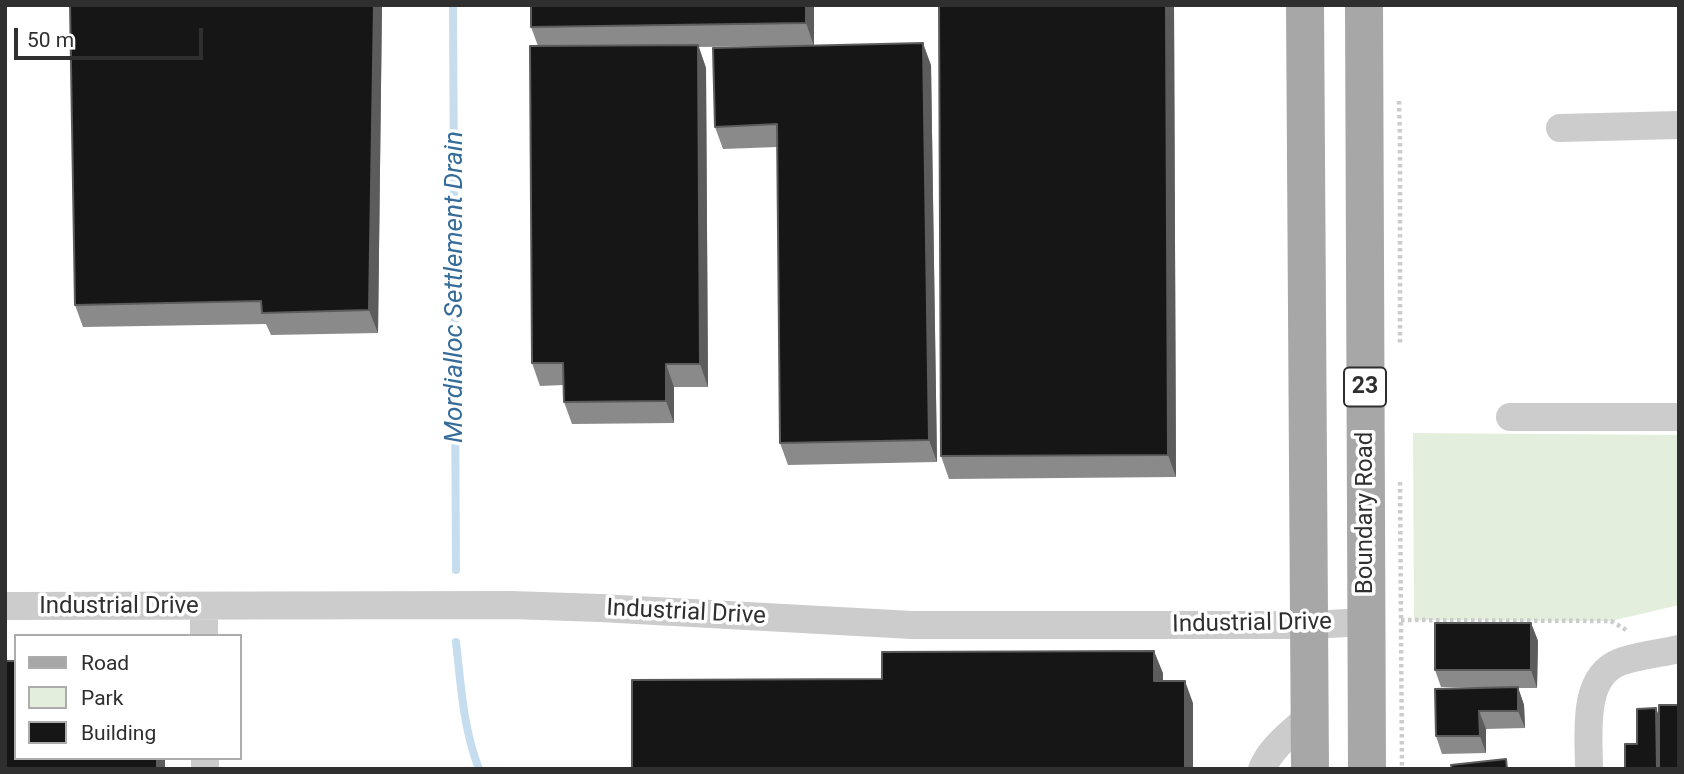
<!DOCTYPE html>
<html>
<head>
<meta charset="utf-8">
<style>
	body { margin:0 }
	#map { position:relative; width:1684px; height:774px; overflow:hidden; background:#fff; font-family:Roboto,sans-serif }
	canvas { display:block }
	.frame { position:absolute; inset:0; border:7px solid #2f2f2f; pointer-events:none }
	.legend { position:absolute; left:14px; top:634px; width:228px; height:126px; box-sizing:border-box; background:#fff; border:2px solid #acacac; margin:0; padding:9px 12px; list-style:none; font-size:21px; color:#2f2f2f }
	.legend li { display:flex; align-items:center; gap:14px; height:35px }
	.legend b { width:35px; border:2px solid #acacac }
	.scale { position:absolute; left:14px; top:28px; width:189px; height:32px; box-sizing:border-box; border:4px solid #2f2f2f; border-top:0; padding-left:9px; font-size:21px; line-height:24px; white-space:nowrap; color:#2f2f2f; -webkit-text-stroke:5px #fff; paint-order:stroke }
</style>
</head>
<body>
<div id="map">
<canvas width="1684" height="774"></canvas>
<div class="frame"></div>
<ul class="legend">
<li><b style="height:9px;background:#a7a7a7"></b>Road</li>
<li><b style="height:19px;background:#e4eedc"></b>Park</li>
<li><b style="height:19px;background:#161616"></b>Building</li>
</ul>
<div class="scale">50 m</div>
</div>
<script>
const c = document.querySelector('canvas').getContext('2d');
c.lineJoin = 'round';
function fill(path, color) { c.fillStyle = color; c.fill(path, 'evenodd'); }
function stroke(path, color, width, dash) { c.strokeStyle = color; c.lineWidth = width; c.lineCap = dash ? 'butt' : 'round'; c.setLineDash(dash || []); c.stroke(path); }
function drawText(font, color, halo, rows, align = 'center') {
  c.font = font + ' Roboto,sans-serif'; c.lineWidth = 7; c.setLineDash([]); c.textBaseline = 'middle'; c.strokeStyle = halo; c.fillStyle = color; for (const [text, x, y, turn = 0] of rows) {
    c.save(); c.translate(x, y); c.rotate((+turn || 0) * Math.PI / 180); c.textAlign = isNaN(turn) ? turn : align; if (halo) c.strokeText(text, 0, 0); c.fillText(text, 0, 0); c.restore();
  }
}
const green = new Path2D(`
	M1413 433 1679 435V605L1611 621 1414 620Z`);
const stream = new Path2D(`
	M453 5 456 570
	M456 642C461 685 463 728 479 769`);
const path = new Path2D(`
	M1399 101 1400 141V344
	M1400 482 1402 769
	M1401 620 1611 621 1628 631`);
const minor = new Path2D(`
	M1560 128 1679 125
	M1510 417H1679
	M5 606 511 605 600 608 912 625H1310L1366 622
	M204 607V636
	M205 758V769
	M1262 769C1271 747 1293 731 1310 716
	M1589 769C1589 734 1581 677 1620 662 1636 656 1662 653 1679 649`);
const primary = new Path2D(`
	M1305 5 1310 769
	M1364 5 1367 769`);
const wall = new Path2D(`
	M382 5 378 333 271 335 266 324 83 327 75 305Z
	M814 5V45L931 65 937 462 788 465 780 443 777 147 723 149 715 127 781 46 699 47 706 68 708 387H674V423L572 424 564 402V385L540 386 532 363 538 46 531 27Z
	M1174 5 1176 477 949 479 941 456Z
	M1531 623 1538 641 1537 688H1518L1524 705 1525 728 1486 729V753L1442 754 1436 736 1491 688 1441 687 1435 670Z`);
const shadedWall = new Path2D(`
	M374 5H382L378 333 369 310Z
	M806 5H814V46L806 23Z
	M1166 5H1174L1176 477 1168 455Z
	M923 43 931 65 937 462 929 440Z
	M698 45 706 68 708 387 700 364Z
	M666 364 674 387V423L666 401Z
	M1531 623 1538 641 1537 688 1531 670Z
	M1154 651 1163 673V703L1154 681Z
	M1185 681 1193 703V769H1185Z
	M1518 687 1524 705 1525 728 1518 711Z
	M1656 708 1661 721V769H1657Z
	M1479 711 1486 729V753L1480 736Z
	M157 758H165V769H157Z`);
const building = new Path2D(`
	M70 5H374L369 310 262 313 261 301 75 305Z
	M531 5H806V23L531 27Z
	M939 5H1166L1168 455 941 456Z
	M923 43 929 440 780 443 777 124 715 127 713 48Z
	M698 45 700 364H666V401L564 402 563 363H532L530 46Z
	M1435 623H1531V670H1435Z
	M1154 651V681H1185V769H632V680L882 679V652Z
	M5 661H16V758H157V769H5Z
	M1518 687V711H1479L1480 736H1436L1435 689Z
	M1659 705H1679L1678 769H1659Z
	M1656 708 1657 769H1625V744H1637V709Z
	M1506 759 1507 769H1452L1451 765Z`);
const shields = [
	[1365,387,42]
];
const shieldNames = [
	["23",1365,387]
];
const streetNames = [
	["Boundary Road",1366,513,-90],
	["Industrial Drive",119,607],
	["Industrial Drive",686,613,3],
	["Industrial Drive",1252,624,-1]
];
const waterNames = [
	["Mordialloc Settlement Drain",455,287,-90]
];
fill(green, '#e4eedc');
stroke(stream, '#c6ddef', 8);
stroke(path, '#ccc', 4.5, [3.5, 3.5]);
stroke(minor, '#ccc', 28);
stroke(primary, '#a7a7a7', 38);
fill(wall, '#8a8a8a');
fill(shadedWall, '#5c5c5c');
fill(building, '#161616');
stroke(building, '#5c5c5c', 2);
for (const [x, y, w] of shields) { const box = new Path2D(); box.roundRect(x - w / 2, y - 19.5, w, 39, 5); c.fillStyle = '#fff'; c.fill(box); stroke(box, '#2f2f2f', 2); }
drawText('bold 23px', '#2f2f2f', null, shieldNames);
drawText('24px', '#2f2f2f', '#fff', streetNames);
drawText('italic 26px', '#356c9a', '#fff', waterNames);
</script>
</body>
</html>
